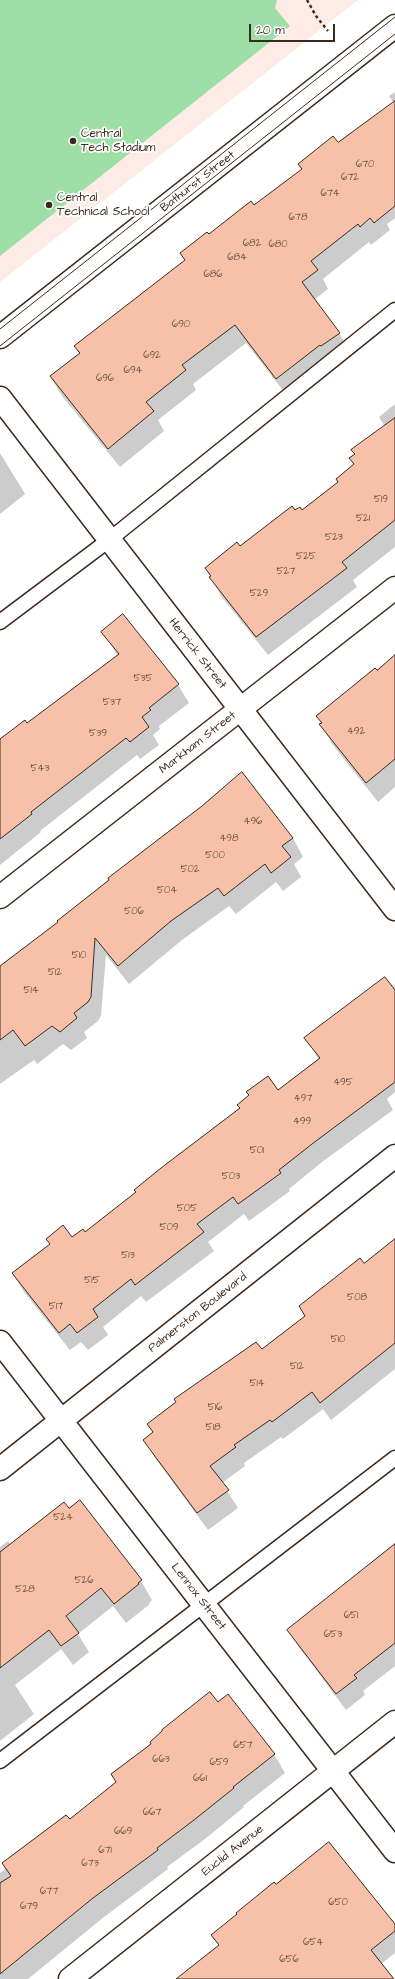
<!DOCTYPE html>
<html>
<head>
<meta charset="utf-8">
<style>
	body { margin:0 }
	#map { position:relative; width:395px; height:1979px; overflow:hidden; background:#fff; font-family:"Architects Daughter",sans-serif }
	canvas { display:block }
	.scale { position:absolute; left:249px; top:24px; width:86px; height:18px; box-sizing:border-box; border:2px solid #3b2a1e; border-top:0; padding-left:5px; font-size:12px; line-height:14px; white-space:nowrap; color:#3b2a1e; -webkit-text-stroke:3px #fff; paint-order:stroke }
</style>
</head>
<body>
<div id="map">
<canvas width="395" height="1979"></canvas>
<div class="scale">20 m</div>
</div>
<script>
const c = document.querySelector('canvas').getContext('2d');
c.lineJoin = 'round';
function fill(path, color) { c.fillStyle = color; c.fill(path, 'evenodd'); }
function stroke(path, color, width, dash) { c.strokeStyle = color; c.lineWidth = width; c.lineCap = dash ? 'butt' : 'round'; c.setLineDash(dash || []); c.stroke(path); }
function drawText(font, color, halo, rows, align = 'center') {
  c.font = font + ' "Architects Daughter",sans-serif'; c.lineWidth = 3.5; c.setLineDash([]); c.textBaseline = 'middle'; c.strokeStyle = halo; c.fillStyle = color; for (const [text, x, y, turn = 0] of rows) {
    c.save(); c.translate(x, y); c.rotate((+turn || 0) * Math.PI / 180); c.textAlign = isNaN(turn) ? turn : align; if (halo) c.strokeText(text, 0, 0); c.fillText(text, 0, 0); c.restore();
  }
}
const built = new Path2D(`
	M0 0H358L0 282Z`);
const green = new Path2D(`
	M0 0H277L275 8 290 26 0 256Z`);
const shadow = new Path2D(`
	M395 92V218L387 224 390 230 371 245 369 242 323 279 328 289 314 300 339 333 350 352 288 397 246 343 193 384 196 390 158 420 164 431 120 467 62 396 51 377 80 354 75 346 185 260 181 253 254 206 303 170 299 164 338 144 384 110 393 102 389 96Z
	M395 404V547L353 580 357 587 268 655 221 596 206 568 295 512H301L339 483 355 465V455L353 450 385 427 379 417Z
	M0 453 25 494 0 514Z
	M123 616 178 685 189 703 159 726 160 729 153 735 159 745 140 759 137 755 40 831 41 832 0 865V740L26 724 118 656 103 632Z
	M395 656V787L378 802 332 744 317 716Z
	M293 838 303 857 294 864 301 877 283 891 276 882 236 914 229 906 182 940 129 984 106 955 101 1016 98 1021 84 1032 87 1038 71 1050 63 1044 37 1064 34 1060 0 1084V970Z
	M395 986V1092L387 1099 393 1110 322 1162 289 1189 290 1191 249 1221 244 1214 208 1242 214 1251 146 1302 141 1296 103 1327 108 1335 88 1350 81 1342 70 1350 24 1292 13 1274 50 1245 47 1239 72 1238 85 1234 319 1060 306 1038Z
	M395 1240V1369L331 1420 323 1409 283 1439 281 1437 244 1463 245 1466 222 1483 238 1508 208 1530 155 1458 144 1440 306 1316 363 1265Z
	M80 1501 141 1581 152 1600 149 1603 150 1604 126 1623 113 1606 78 1634 89 1652 73 1665 61 1649 15 1685 34 1714 0 1741V1547L8 1541 11 1545 69 1509Z
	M395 1544V1666L363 1691 365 1695 346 1710 298 1646 288 1630 370 1566 369 1564Z
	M218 1703 274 1754 285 1773 243 1806 244 1807 205 1839 167 1867 168 1869 104 1917 28 1979H0V1873L69 1821Z
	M276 1885 395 1929V1953L381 1964 393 1979H178L219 1946 212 1935Z`);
const building = new Path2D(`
	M395 101V206L374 223 370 218 360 227 358 224 311 261 318 270 302 282 340 333 321 346 320 345 276 379 235 325 182 365 186 370 146 402 154 411 108 449 50 376 80 353 74 346 185 260 180 253 207 232 209 234 251 201 254 205 302 169 298 164 333 136 338 142Z
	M395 418V520L342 562 347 568 256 637 209 577 211 576 205 568 237 542 240 546 292 506 295 510 300 507 302 510 338 482 336 479 354 464 349 458 355 454 351 450Z
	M123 614 179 684 149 708 151 710 142 717 149 727 130 742 126 738 31 812 32 814 0 839V739L25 720 27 723 119 654 101 632Z
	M395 655V759L366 783 319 724 322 723 316 716 375 668 377 670Z
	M242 772 293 838 282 846 291 857 271 873 265 864 224 896 218 888 171 921 118 966 95 938 91 997 88 1002 74 1013 77 1018 60 1032 52 1026 25 1046 13 1030 0 1040V966L58 922 57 921 109 880 108 878 202 806Z
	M385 977 395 990V1082L312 1144 279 1170 281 1173 238 1204 233 1197 197 1224 204 1232 135 1285 131 1279 93 1309 98 1317 77 1333 70 1324 59 1333 12 1273 50 1244 46 1239 63 1225 72 1237 83 1229 85 1232 136 1192 134 1190 161 1168 240 1108 237 1105 249 1095 246 1092 268 1076 278 1090 320 1058 304 1038Z
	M395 1239V1343L320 1403 312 1392 272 1422 270 1420 234 1445 236 1447 210 1466 229 1490 197 1513 143 1440 153 1432 147 1424 176 1402 174 1399 256 1342 262 1349 305 1316 299 1306 360 1258 364 1263Z
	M80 1500 142 1580 138 1583 139 1584 114 1604 101 1588 66 1616 79 1633 61 1646 49 1630 0 1668V1552L64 1502 69 1508Z
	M395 1544V1643L354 1675 357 1678 336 1694 287 1630Z
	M210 1692 218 1702 228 1694 275 1754 233 1787 234 1788 194 1820 157 1848 158 1850 93 1898 0 1974V1883L11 1876 2 1863 66 1815 70 1819 116 1782 111 1774 151 1744 150 1742 162 1731V1730Z
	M329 1842 395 1924V1931L371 1950 394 1979H176L219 1945 211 1935 237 1914 236 1913 274 1882 276 1884Z`);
const path = new Path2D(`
	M307 0 316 16 328 31`);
const lane = new Path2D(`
	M0 622 109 540 395 310
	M0 1761 395 1458`);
const street = new Path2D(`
	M0 398 395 909
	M0 897 395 588
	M0 1342 395 1851
	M0 1469 395 1156
	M70 1979 395 1722`);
const secondary = new Path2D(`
	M0 337 395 26`);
const tram = new Path2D(`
	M0 329 395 17
	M0 346 395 34`);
const markers = [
	[73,141,4,"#3b2a1e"],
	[49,205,4,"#3b2a1e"]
];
const numberNames = [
	["670",365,165],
	["672",350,178],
	["674",330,194],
	["678",298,218],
	["682",252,244],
	["680",278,245],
	["684",237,258],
	["686",213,275],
	["690",181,325],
	["692",152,356],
	["694",133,371],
	["696",105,379],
	["519",381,500],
	["521",363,519],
	["523",334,538],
	["525",306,557],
	["527",286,572],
	["529",259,594],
	["535",143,679],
	["537",112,703],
	["492",356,732],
	["539",98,734],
	["543",40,769],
	["496",253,822],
	["498",229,839],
	["500",215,856],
	["502",190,870],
	["504",167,891],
	["506",134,912],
	["510",79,956],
	["512",55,973],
	["514",31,991],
	["495",343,1083],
	["497",303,1099],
	["499",302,1122],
	["501",257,1151],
	["503",231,1177],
	["505",187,1209],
	["509",169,1228],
	["513",128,1256],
	["515",92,1281],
	["508",357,1298],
	["517",56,1307],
	["510",338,1340],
	["512",297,1367],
	["514",257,1384],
	["516",215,1408],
	["518",213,1428],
	["524",63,1518],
	["526",84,1581],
	["528",25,1590],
	["651",351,1616],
	["653",333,1635],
	["657",243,1746],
	["663",161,1760],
	["659",219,1763],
	["661",200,1779],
	["667",152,1813],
	["669",123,1832],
	["671",105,1851],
	["673",90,1864],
	["677",49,1892],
	["650",338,1903],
	["679",29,1907],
	["654",313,1943],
	["656",289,1960]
];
const poiNames = [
	["Central",81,134],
	["Tech Stadium",81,148],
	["Central",57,198],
	["Technical School",57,212]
];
const streetNames = [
	["Bathurst Street",198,182,-38],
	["Herrick Street",197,654,52],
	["Markham Street",198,743,-38],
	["Palmerston Boulevard",198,1313,-38],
	["Lennox Street",198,1597,52],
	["Euclid Avenue",233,1851,-38]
];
fill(built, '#fcece5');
fill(green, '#9edea7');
fill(shadow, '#0003');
fill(building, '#f6c1a8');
stroke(building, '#3b2a1e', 1);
stroke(lane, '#3b2a1e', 17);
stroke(street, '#3b2a1e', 25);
stroke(secondary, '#3b2a1e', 25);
stroke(path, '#3b2a1e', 2.5, [3, 3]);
stroke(lane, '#fff', 14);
stroke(street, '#fff', 22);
stroke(secondary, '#fff', 22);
stroke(tram, '#3b2a1e', 1);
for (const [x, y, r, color] of markers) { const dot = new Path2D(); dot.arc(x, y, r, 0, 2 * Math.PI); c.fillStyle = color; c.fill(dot); stroke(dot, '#fff', 1.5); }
drawText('10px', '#6a5040', null, numberNames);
drawText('12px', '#3b2a1e', '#fff', poiNames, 'left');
drawText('12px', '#3b2a1e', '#fff', streetNames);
</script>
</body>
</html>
